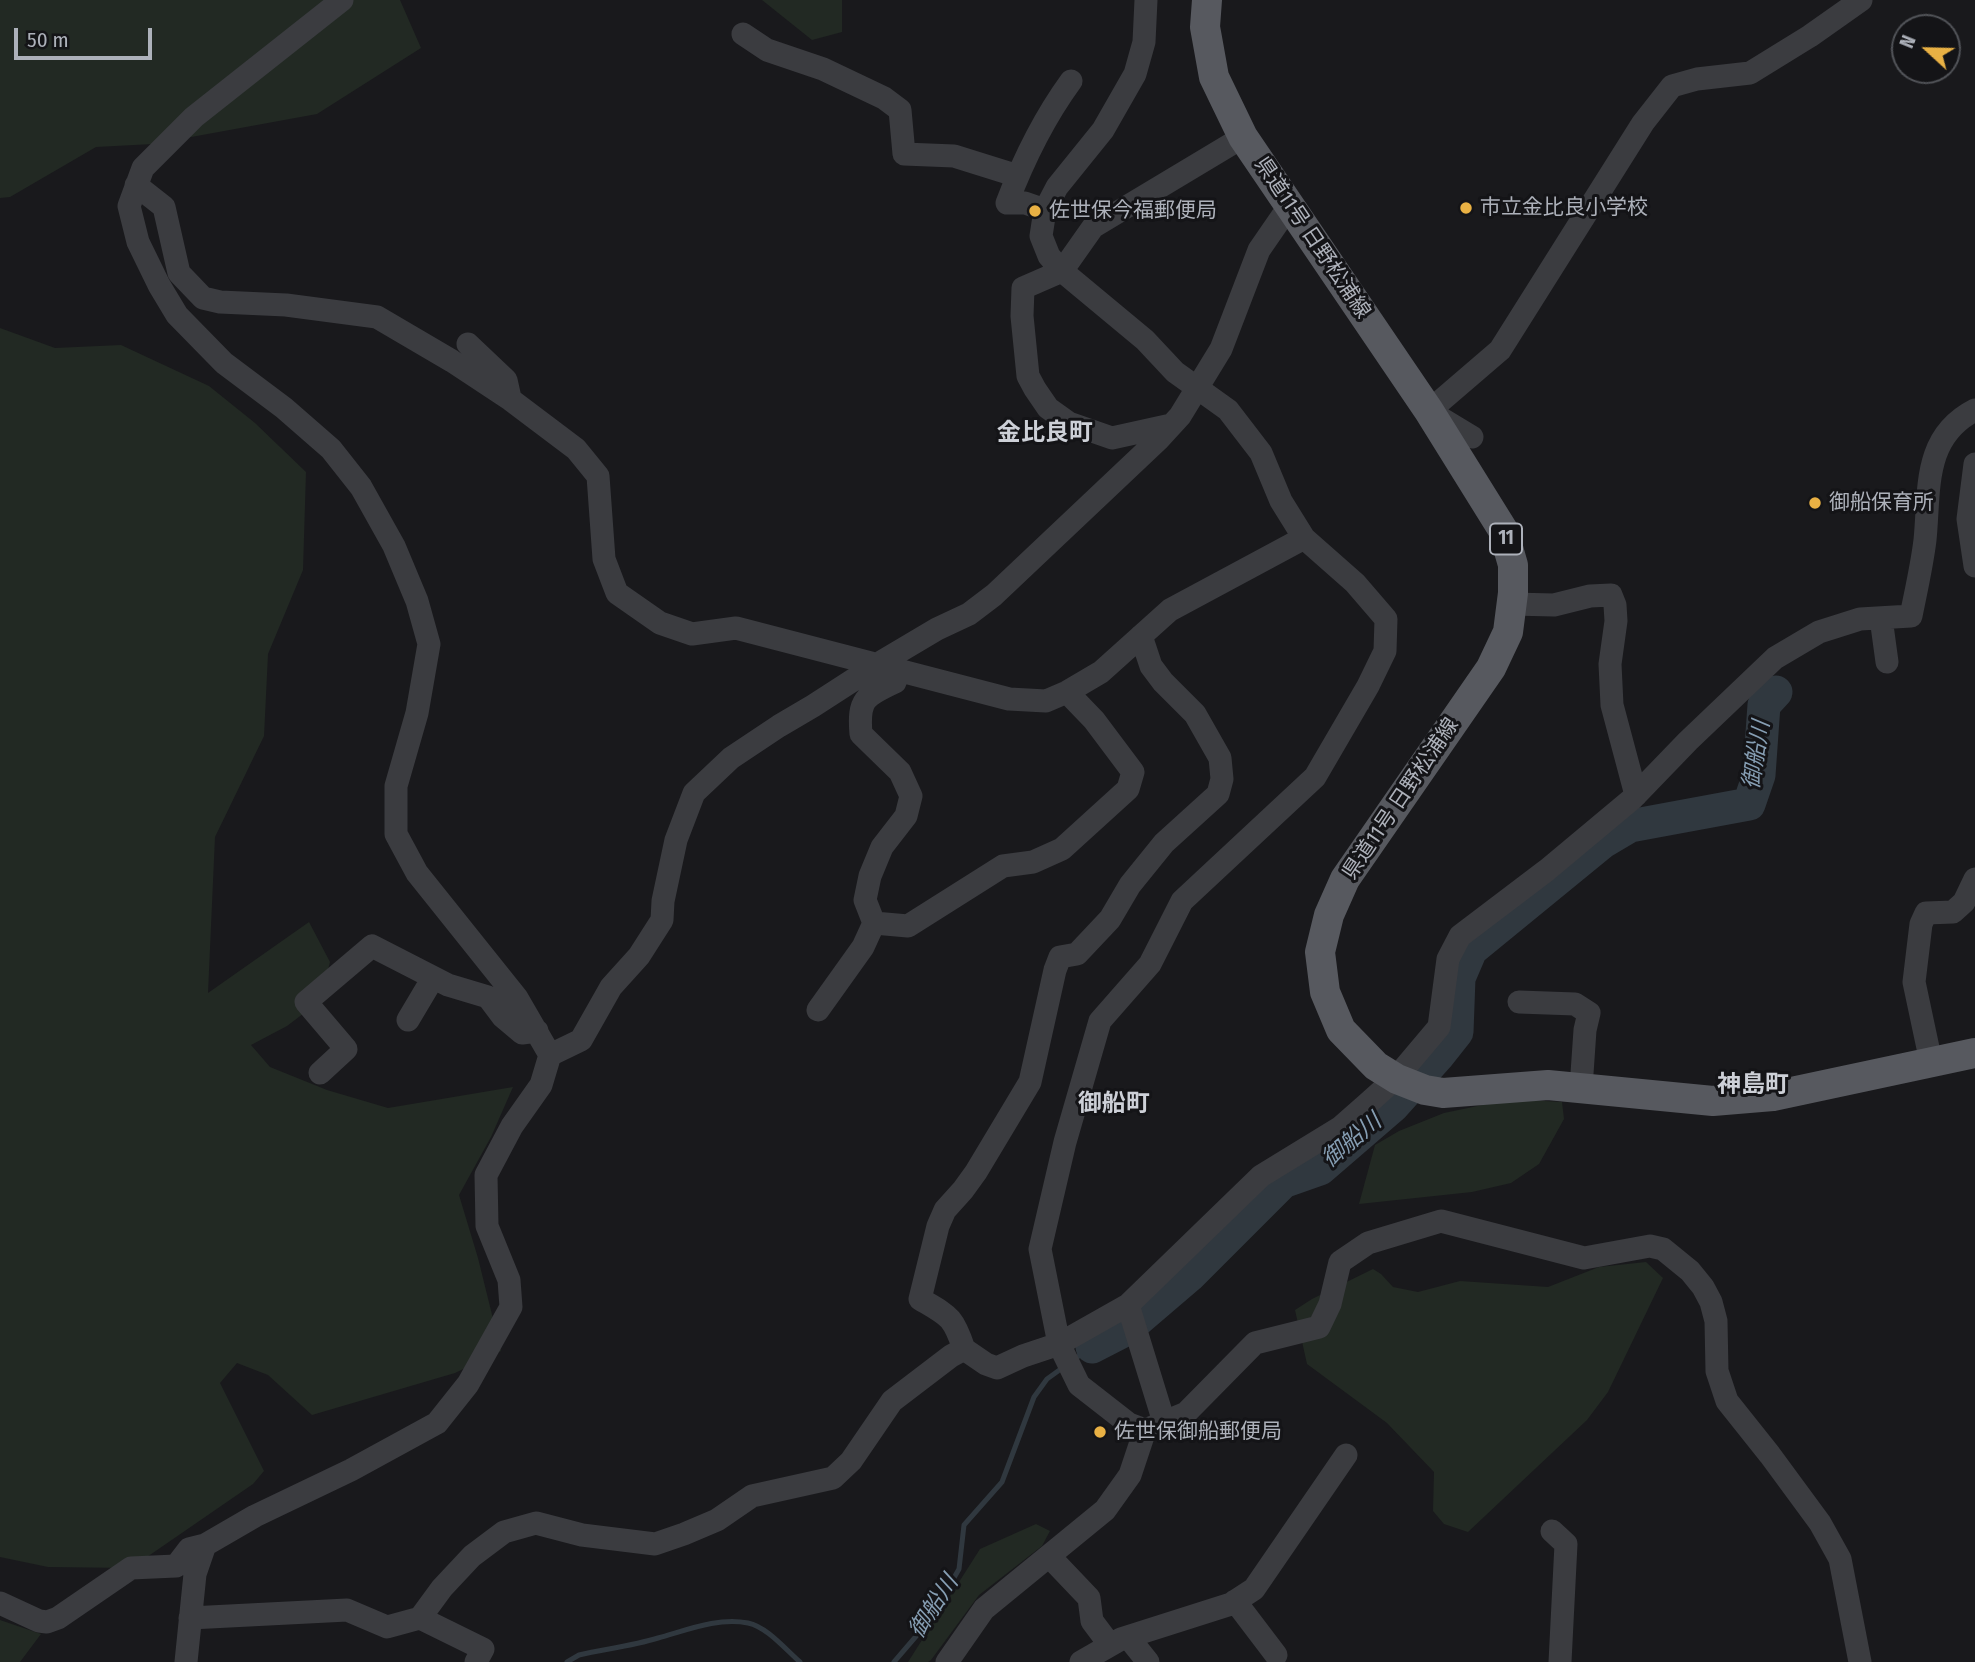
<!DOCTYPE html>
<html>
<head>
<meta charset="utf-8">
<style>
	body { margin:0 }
	#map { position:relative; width:1975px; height:1662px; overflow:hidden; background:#19191c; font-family:"Fira Sans Condensed",sans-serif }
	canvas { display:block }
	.north { position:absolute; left:1891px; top:14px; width:70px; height:70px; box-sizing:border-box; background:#141417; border:2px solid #515358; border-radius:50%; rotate:292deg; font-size:19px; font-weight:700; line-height:28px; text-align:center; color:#adb1ba }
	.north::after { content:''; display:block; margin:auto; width:24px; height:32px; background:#e9b144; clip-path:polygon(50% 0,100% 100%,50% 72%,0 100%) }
	.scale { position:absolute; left:14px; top:28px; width:138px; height:32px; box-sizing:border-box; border:4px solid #adb1ba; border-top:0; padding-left:9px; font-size:21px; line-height:24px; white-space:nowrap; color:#adb1ba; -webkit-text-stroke:5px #141417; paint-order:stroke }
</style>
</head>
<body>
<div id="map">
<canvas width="1975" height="1662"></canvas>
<div class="north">N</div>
<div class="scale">50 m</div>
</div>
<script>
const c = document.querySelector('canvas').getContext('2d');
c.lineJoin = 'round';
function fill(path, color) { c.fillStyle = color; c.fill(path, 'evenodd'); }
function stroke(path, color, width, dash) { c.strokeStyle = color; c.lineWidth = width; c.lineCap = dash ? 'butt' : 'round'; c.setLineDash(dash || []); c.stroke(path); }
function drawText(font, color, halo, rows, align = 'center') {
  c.font = font + ' "Fira Sans Condensed","Noto Sans JP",sans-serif'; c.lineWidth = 6; c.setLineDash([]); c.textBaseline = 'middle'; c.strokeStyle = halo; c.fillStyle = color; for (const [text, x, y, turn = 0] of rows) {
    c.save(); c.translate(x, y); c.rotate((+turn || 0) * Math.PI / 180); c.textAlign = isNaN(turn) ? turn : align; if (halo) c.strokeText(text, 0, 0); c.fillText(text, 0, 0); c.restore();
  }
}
const green = new Path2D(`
	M0 0H400L421 48 317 114 153 144 96 147 10 197 0 198Z
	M762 0H842V32L812 40Z
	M0 328 55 348 121 345 209 386 255 423 306 472 303 570 268 654 264 736 215 837 208 993 309 922 330 962 320 1001 287 1026 251 1045 270 1067 327 1090 388 1108 513 1087 491 1137 459 1195 478 1258 501 1351 455 1373 312 1415 268 1375 237 1363 220 1383 264 1471 253 1484 131 1568 48 1567 0 1557Z
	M1511 1099 1562 1102 1564 1119 1539 1164 1511 1183 1472 1192 1359 1204 1375 1145 1399 1131 1444 1113Z
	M1646 1262 1663 1278 1608 1392 1587 1420 1468 1532 1444 1524 1433 1511 1434 1472 1387 1423 1307 1364 1295 1310 1312 1299 1373 1269 1381 1274 1393 1287 1418 1292 1460 1281 1548 1287 1599 1267Z
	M1036 1524 1050 1531 1042 1546 979 1595 931 1660 928 1662H908L980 1549Z
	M0 1620 41 1634 20 1662H0Z`);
const stream = new Path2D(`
	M1073 1360 1092 1347
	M567 1662 579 1655C605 1649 632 1646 658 1638 687 1630 718 1617 748 1623 767 1627 785 1649 800 1662
	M894 1662 930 1620 959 1569 964 1525 1002 1482 1034 1397 1047 1379 1065 1366`);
const river = new Path2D(`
	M1092 1347 1127 1329 1189 1276 1283 1182 1320 1169 1393 1106 1438 1056 1457 1032 1459 978 1471 950 1603 842 1630 826 1749 804 1759 775 1764 705 1776 692`);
const minor = new Path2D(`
	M1146 0 1144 42 1135 74 1103 130 1057 187 1045 210 1041 236 1049 256 1062 271 1145 340 1175 372 1228 410 1261 453 1281 501 1304 538 1355 583 1386 619 1385 651 1368 686 1315 777 1182 901 1150 964 1100 1021 1065 1142 1040 1249 1059 1344 1079 1385 1129 1424 1145 1430 1186 1413 1255 1343 1319 1327 1330 1304 1340 1262 1368 1243 1441 1221 1584 1258 1650 1246 1663 1249 1690 1271 1703 1287 1711 1302 1716 1321 1717 1371 1727 1401 1770 1455 1820 1523 1840 1559 1860 1662
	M743 34 767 50 823 69 884 98 900 110 904 154 954 156 1018 176
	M136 185 164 207 179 273 203 298 220 302 286 305 377 317 452 361 511 400 576 449 598 476 604 559 617 593 660 623 692 634 736 628 1009 699 1046 701 1067 692 1101 672 1170 610 1304 538
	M1045 210 1025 203H1007C1023 161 1044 118 1071 81
	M468 344 506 380 510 398
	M1171 425 1112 438 1069 423 1048 408 1035 389 1028 376 1022 316 1023 288 1062 271 1093 227 1243 137
	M1472 437 1429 411 1500 350 1643 123 1672 86 1697 79 1750 73 1810 36 1861 0
	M1975 464 1968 519 1975 566
	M1512 604 1554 605 1590 596 1611 595 1615 605 1616 621 1610 664 1612 705 1636 795
	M1881 618 1887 662
	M874 923 865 900 870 876 882 847 906 816 911 796 900 772 861 734C858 699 865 696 895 682L899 669
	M1519 1002 1575 1004 1589 1013 1585 1030 1581 1088
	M818 1010 863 947 874 923 908 926 1003 866 1033 862 1062 849 1128 789 1133 772 1094 720 1067 692
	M408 1020 433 978
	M550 1055 581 1040 611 987 639 956 662 920 663 901 676 840 694 793 731 758 779 726 813 706 878 664 937 629 969 614 994 595 1158 440 1180 416 1221 349 1259 250 1290 205
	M1931 1062 1914 982 1921 924 1926 913 1953 912 1964 902 1975 879
	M320 1073 346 1049 306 1002 372 946 448 985 488 997 503 1017 522 1033 537 1031
	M1128 1305 1164 1422
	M964 1349C953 1316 949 1316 920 1299L938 1226 945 1210 963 1190 976 1172 1030 1082 1055 970 1060 957 1077 954 1110 919 1130 885 1164 843 1218 794 1222 779 1220 758 1195 714 1163 682 1151 666 1141 636
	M1552 1531 1566 1544 1560 1662
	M1049 1556 1089 1598 1092 1621 1110 1645
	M1235 1601 1276 1655
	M0 1603 39 1621 47 1622 58 1618 131 1568 176 1566 189 1549 205 1545 255 1516 351 1470 437 1423 468 1384 511 1307 509 1280 487 1226 486 1175 512 1126 541 1085 550 1055 517 998 417 873 396 834V786L417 713 429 644 417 601 394 546 361 487 331 449 284 408 224 363 177 315 159 285 138 242 129 206 143 168 194 117 342 0
	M190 1618 347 1610 387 1627 420 1618 442 1588 472 1556 504 1532 536 1523 582 1535 655 1544 684 1534 717 1520 752 1496 833 1478 851 1461 892 1401 951 1356 964 1349 986 1364 997 1368 1023 1356 1059 1344 1128 1305 1261 1176 1341 1127 1366 1105 1396 1078 1439 1027 1448 959 1460 936 1547 870 1632 799 1688 741 1775 658 1819 632 1860 619 1911 616C1916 591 1922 565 1925 540 1930 491 1922 437 1975 410
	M420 1618 483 1649 476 1662
	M1128 1637 1148 1662
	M186 1662 195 1574 205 1545
	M947 1662 984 1609 1105 1510 1130 1475 1145 1430
	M1081 1662 1121 1639 1231 1604 1254 1589 1346 1455`);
const major = new Path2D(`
	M1207 0 1205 27 1214 77 1243 137 1429 411 1503 530 1513 565V593L1508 632 1491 668 1345 879 1329 915 1320 952 1325 992 1341 1030 1376 1066 1397 1079 1425 1090 1443 1093 1548 1085 1713 1101 1773 1096 1975 1053`);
const markers = [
	[1466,208,7,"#e9b144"],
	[1035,211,7,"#e9b144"],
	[1815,503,7,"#e9b144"],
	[1100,1432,7,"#e9b144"]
];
const shields = [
	[1506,539,32]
];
const shieldNames = [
	["11",1506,539]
];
const poiNames = [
	["市立金比良小学校",1480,208],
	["佐世保今福郵便局",1049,211],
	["御船保育所",1829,503],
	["佐世保御船郵便局",1114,1432]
];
const streetNames = [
	["県道11号 日野松浦線",1312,238,56],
	["県道11号 日野松浦線",1401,799,-56]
];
const waterNames = [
	["御船川",1757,755,-81],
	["御船川",1352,1141,-40],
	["御船川",934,1607,-57]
];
const quarterNames = [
	["金比良町",1045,433],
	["神島町",1753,1085],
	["御船町",1114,1104]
];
fill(green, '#222923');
stroke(stream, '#30383f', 5);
stroke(river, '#30383f', 33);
stroke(minor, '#3b3c40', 23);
stroke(major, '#57595f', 30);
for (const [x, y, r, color] of markers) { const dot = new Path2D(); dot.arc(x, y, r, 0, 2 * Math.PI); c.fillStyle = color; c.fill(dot); stroke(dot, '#141417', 2.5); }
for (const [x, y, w] of shields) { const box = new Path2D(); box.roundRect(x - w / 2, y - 15.5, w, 31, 5); c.fillStyle = '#141417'; c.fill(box); stroke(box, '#adb1ba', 2); }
drawText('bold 19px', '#adb1ba', null, shieldNames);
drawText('21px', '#adb1ba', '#141417', poiNames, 'left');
drawText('21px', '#adb1ba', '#141417', streetNames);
drawText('italic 23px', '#869eb3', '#141417', waterNames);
drawText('bold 24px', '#cdd0d7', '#141417', quarterNames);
</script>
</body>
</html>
